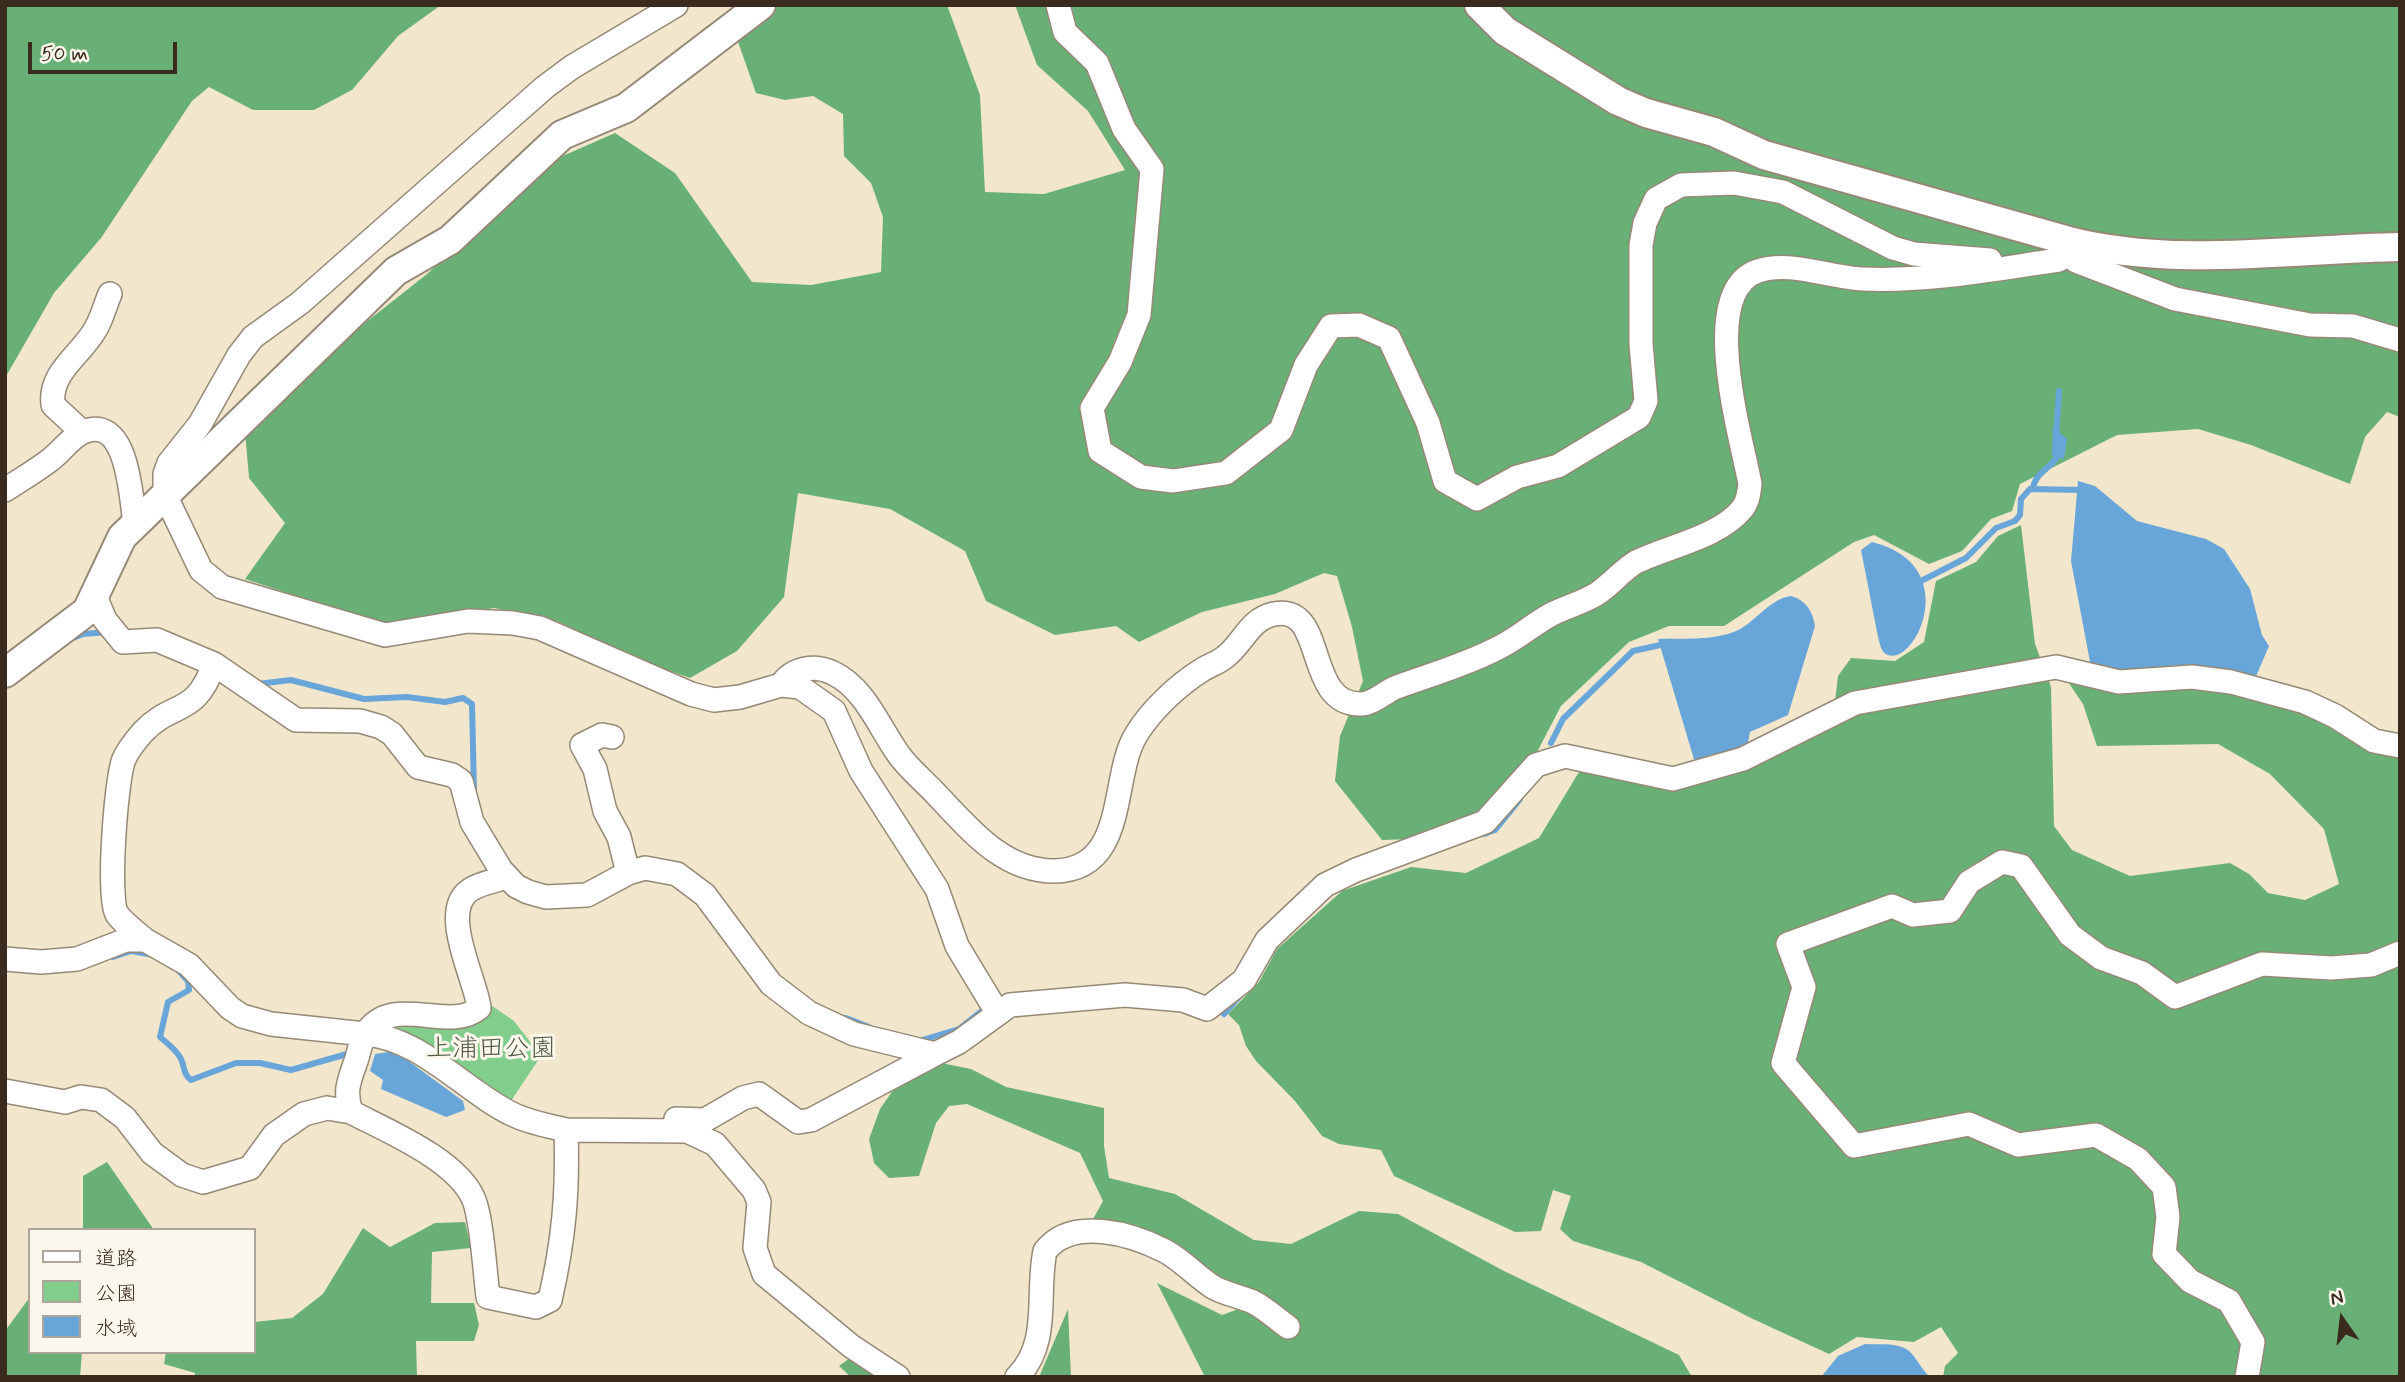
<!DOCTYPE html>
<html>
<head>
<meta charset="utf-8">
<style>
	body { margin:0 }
	#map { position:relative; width:2405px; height:1382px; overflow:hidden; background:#f2e7cd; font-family:Mynerve,"Klee One",sans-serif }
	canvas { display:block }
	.frame { position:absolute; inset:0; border:7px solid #3b2a1e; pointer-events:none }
	.legend { position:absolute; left:28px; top:1228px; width:228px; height:126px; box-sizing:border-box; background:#fbf7ec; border:2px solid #aea59a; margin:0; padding:9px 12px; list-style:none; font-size:21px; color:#3b2a1e }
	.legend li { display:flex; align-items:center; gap:14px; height:35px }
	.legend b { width:35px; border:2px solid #aea59a }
	.north { position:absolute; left:2307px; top:1284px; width:70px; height:70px; -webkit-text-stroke:5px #fbf7ec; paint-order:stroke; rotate:346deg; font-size:19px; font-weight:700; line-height:28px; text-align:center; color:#3b2a1e }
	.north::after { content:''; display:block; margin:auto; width:24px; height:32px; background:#3b2a1e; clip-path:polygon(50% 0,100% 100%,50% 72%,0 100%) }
	.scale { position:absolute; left:28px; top:42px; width:149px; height:32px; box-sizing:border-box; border:4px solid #3b2a1e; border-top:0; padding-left:9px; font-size:21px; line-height:24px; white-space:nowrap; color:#3b2a1e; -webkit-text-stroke:5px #fbf7ec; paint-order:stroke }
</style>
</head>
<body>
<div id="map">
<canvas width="2405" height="1382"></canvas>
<div class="frame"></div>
<ul class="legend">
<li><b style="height:9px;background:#fff"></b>道路</li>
<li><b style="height:19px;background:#82cd8b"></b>公園</li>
<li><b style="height:19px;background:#68a6da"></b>水域</li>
</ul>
<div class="north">N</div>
<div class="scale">50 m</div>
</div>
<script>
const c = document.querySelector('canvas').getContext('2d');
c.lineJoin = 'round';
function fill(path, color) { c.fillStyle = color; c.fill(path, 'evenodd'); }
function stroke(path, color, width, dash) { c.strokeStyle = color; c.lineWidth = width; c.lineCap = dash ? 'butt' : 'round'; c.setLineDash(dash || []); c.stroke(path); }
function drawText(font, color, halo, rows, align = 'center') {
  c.font = font + ' Mynerve,"Klee One",sans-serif'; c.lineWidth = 6; c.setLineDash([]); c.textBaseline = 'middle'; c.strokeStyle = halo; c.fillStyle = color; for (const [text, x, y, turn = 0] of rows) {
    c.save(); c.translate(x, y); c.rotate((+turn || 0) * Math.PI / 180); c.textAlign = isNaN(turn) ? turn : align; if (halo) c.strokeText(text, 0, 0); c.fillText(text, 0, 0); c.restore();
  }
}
const green = new Path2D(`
	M485 1001 514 1021 541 1056 509 1104 419 1046 393 1024Z`);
const forest = new Path2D(`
	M5 5H441L398 36 352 90 314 110H253L209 87 192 101 101 238 54 293 5 378Z
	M778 5H947L980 95 985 192 1044 194 1125 170 1088 111 1037 65 1015 5H2400V417L2387 412 2365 437 2350 484 2251 445 2198 429 2117 435 2020 484 2012 511 1991 519 1962 551 1929 564 1874 535 1854 542 1724 626H1669L1629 642 1561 706 1536 754 1487 806 1442 829 1411 839 1382 840 1335 781 1340 736 1363 681 1352 627 1337 576 1324 573 1275 594 1202 612 1139 642 1116 626 1055 635 986 601 965 551 890 509 798 493 784 597 737 651 690 678 642 661 557 621 494 608 388 626 245 579 285 523 249 478 245 431 351 334 427 274 549 162 615 133 675 173 752 282 811 285 881 272 883 217 871 183 844 156 843 114 813 96 785 100 756 93 737 39Z
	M2021 525 2035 644 2051 687 2054 826 2072 850 2130 876 2230 863 2249 874 2268 893 2305 900 2339 884 2324 829 2270 774 2218 744 2097 746 2083 704 2066 679 2184 684 2282 703 2400 754V1377H1943L1945 1366 1958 1353 1941 1327 1914 1342 1857 1337 1829 1354 1753 1319 1641 1262 1573 1241 1560 1229 1571 1196 1553 1190 1541 1231 1515 1232 1394 1176 1381 1150 1339 1144 1322 1136 1295 1101 1256 1061 1246 1046 1239 1025 1228 1014 1259 982 1277 949 1342 891 1411 867 1466 873 1539 838 1582 767 1673 786 1833 719 1838 676 1851 658 1895 661 1924 642 1936 581 1976 562 1998 536Z
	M941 1063 971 1069 1006 1087 1104 1108V1146L1109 1178 1175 1194 1254 1240 1291 1244 1359 1211 1398 1214 1504 1271 1679 1355 1692 1377H1205L1157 1283 1222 1315 1244 1307 1092 1221 1103 1201 1080 1153 967 1104 949 1106 936 1123 919 1176 889 1178 874 1163 869 1139 880 1109 896 1086Z
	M107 1162 154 1230H83V1176Z
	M465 1222 471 1248 432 1252 431 1303H474L479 1325 474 1341H416L417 1377H195V1373L164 1364 166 1352H254V1322L292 1318 323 1294 363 1228 390 1247 435 1223Z
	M30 1297V1352H82L80 1377H5V1331Z
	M1068 1309 1071 1377H1039Z
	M854 1355 885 1377H851L839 1366Z`);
const water = new Path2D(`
	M2053 427 2067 439 2064 459 2052 456Z
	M2078 481 2095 486 2137 521 2206 539 2224 549 2250 589 2262 635 2269 646 2254 681 2091 667 2071 561Z
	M1872 542C1963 564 1917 665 1888 655 1881 653 1880 644 1878 637L1861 550Z
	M1791 596C1806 600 1813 612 1815 626L1788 715 1750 732 1747 747 1696 766 1658 639C1683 638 1713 641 1736 631 1756 622 1769 599 1791 596Z
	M395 1051 463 1101 465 1110 446 1117 381 1089 383 1080 370 1071 375 1054Z
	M1865 1344C1878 1345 1898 1342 1909 1351 1917 1358 1921 1369 1930 1377H1821L1838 1356Z`);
const stream = new Path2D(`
	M2056 438 2059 391
	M2033 489C2034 472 2055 467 2059 452
	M1919 582 1966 558 1996 528 2015 521 2020 515 2021 499 2030 489 2082 490
	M68 640 83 634 109 632
	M257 684 291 680 364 699 407 697 445 702 463 698 472 704 474 791
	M1551 743 1563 719 1633 651 1665 644
	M1484 834 1495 830 1520 799
	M113 957 131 951 154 955
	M178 970 188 981 189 990 168 1002 160 1037C168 1044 177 1050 181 1059 185 1068 183 1074 191 1080L236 1063H260L291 1070 347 1054
	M1216 1007 1224 1014 1238 998
	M846 1018 869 1027
	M919 1041 959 1029 989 1005`);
const minor = new Path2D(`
	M676 5 572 67 545 87 300 303 253 337 239 355 200 424 169 463 165 474V495L201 570 222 587 385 635 468 621 513 623 540 628 691 694 714 700 740 697 781 685 800 687 834 711 861 771 937 889 957 946 997 1012
	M1058 5 1065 32 1097 63 1124 129 1152 169 1139 315 1120 362 1092 408 1100 451 1141 477 1173 481 1226 473 1281 430 1306 365 1331 326 1359 325 1389 338 1428 423 1445 481 1477 499 1517 477 1558 466 1639 417 1646 401 1641 344V245L1645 223 1656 199 1681 185 1734 183 1783 192 1893 248 1914 254 1990 260
	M2066 252 2076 261 2175 299 2310 325 2353 326 2400 340
	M82 432 53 405C49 372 80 356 95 330 102 319 105 305 110 294
	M5 490C20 480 36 471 50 460 61 452 71 437 83 432 128 413 131 497 135 524
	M95 596 105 620 123 642 157 640 214 664 296 720 360 721 381 727 392 734 418 767 452 775 461 781 472 822 501 870 516 886 528 892 546 897 587 895 628 873 645 868 677 874 705 895 771 984 809 1013 854 1034 935 1054 959 1042 1010 1005 1125 995 1183 1000 1207 1009 1244 980 1267 940 1325 885 1356 870 1485 822 1536 765 1565 756 1673 779 1743 759 1855 703 2056 667 2119 682 2192 677 2231 682 2305 702 2335 716 2374 741 2400 746
	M781 685C793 668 814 664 833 673 865 688 880 729 899 755 909 769 924 781 936 794 969 828 1002 871 1054 871 1129 870 1110 777 1136 735 1151 710 1178 685 1202 670 1210 665 1218 663 1225 657 1243 644 1249 619 1274 614 1328 603 1303 705 1361 704 1373 704 1386 691 1397 687 1430 675 1465 665 1496 649 1516 640 1533 624 1552 614 1566 607 1581 603 1595 595 1610 586 1621 571 1636 562 1666 547 1720 537 1742 509 1748 502 1749 493 1750 484 1742 439 1697 291 1758 271 1790 260 1831 278 1863 279 1928 282 1995 269 2059 260L2069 241
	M612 737 602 735 582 745 595 769 605 811 619 837 628 873
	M145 940C136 932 123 923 117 914 107 898 116 778 124 759 128 750 136 740 143 732 173 700 195 718 214 664
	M5 959 41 962 77 959 126 940H145L189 965 230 1008 242 1016 271 1024 365 1034C422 1038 465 1092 514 1115 531 1123 549 1126 566 1130 568 1193 564 1239 550 1300L536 1307 488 1297C485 1273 482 1220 474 1200 458 1160 387 1131 351 1112 344 1091 349 1081 356 1061 359 1053 360 1042 365 1035 391 991 448 1034 479 1008 477 982 438 911 470 890 480 883 496 881 506 877
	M5 1091 65 1102 81 1097 101 1100 125 1118 152 1153 182 1175 203 1182 250 1168 274 1135 304 1114 327 1108 351 1112
	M676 1119 705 1120 743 1098 759 1094 798 1122 811 1120 935 1054
	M566 1130 687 1131 715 1144 754 1190 759 1202 755 1248 764 1274 851 1346 898 1377
	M1017 1377C1051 1343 1036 1294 1045 1251 1072 1216 1132 1234 1165 1251 1182 1260 1196 1276 1213 1287 1225 1294 1240 1296 1253 1302 1265 1308 1277 1319 1288 1327
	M2247 1377 2253 1342 2229 1301 2190 1281 2164 1254 2168 1217 2164 1187 2138 1159 2096 1135 2018 1145 1969 1124 1854 1146 1783 1063 1804 987 1788 944 1892 906 1913 915 1950 911 1969 882 2002 862 2021 866 2070 935 2101 958 2142 973 2175 997 2262 964 2331 968 2371 965 2400 953`);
const tertiary = new Path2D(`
	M1479 5 1505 31 1618 101 1646 113 1714 132 1764 155 2069 241C2176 268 2290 249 2400 247
	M5 673 87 611 122 537 396 271 450 240 562 135 626 108 761 5`);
const parkNames = [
	["上浦田公園",491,1051]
];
fill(green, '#82cd8b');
fill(forest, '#69b077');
fill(water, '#68a6da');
stroke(stream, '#68a6da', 6);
stroke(minor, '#968876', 26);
stroke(tertiary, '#968876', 32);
stroke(minor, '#fff', 23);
stroke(tertiary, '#fff', 28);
drawText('26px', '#505b3f', '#fbf7ec', parkNames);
</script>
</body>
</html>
